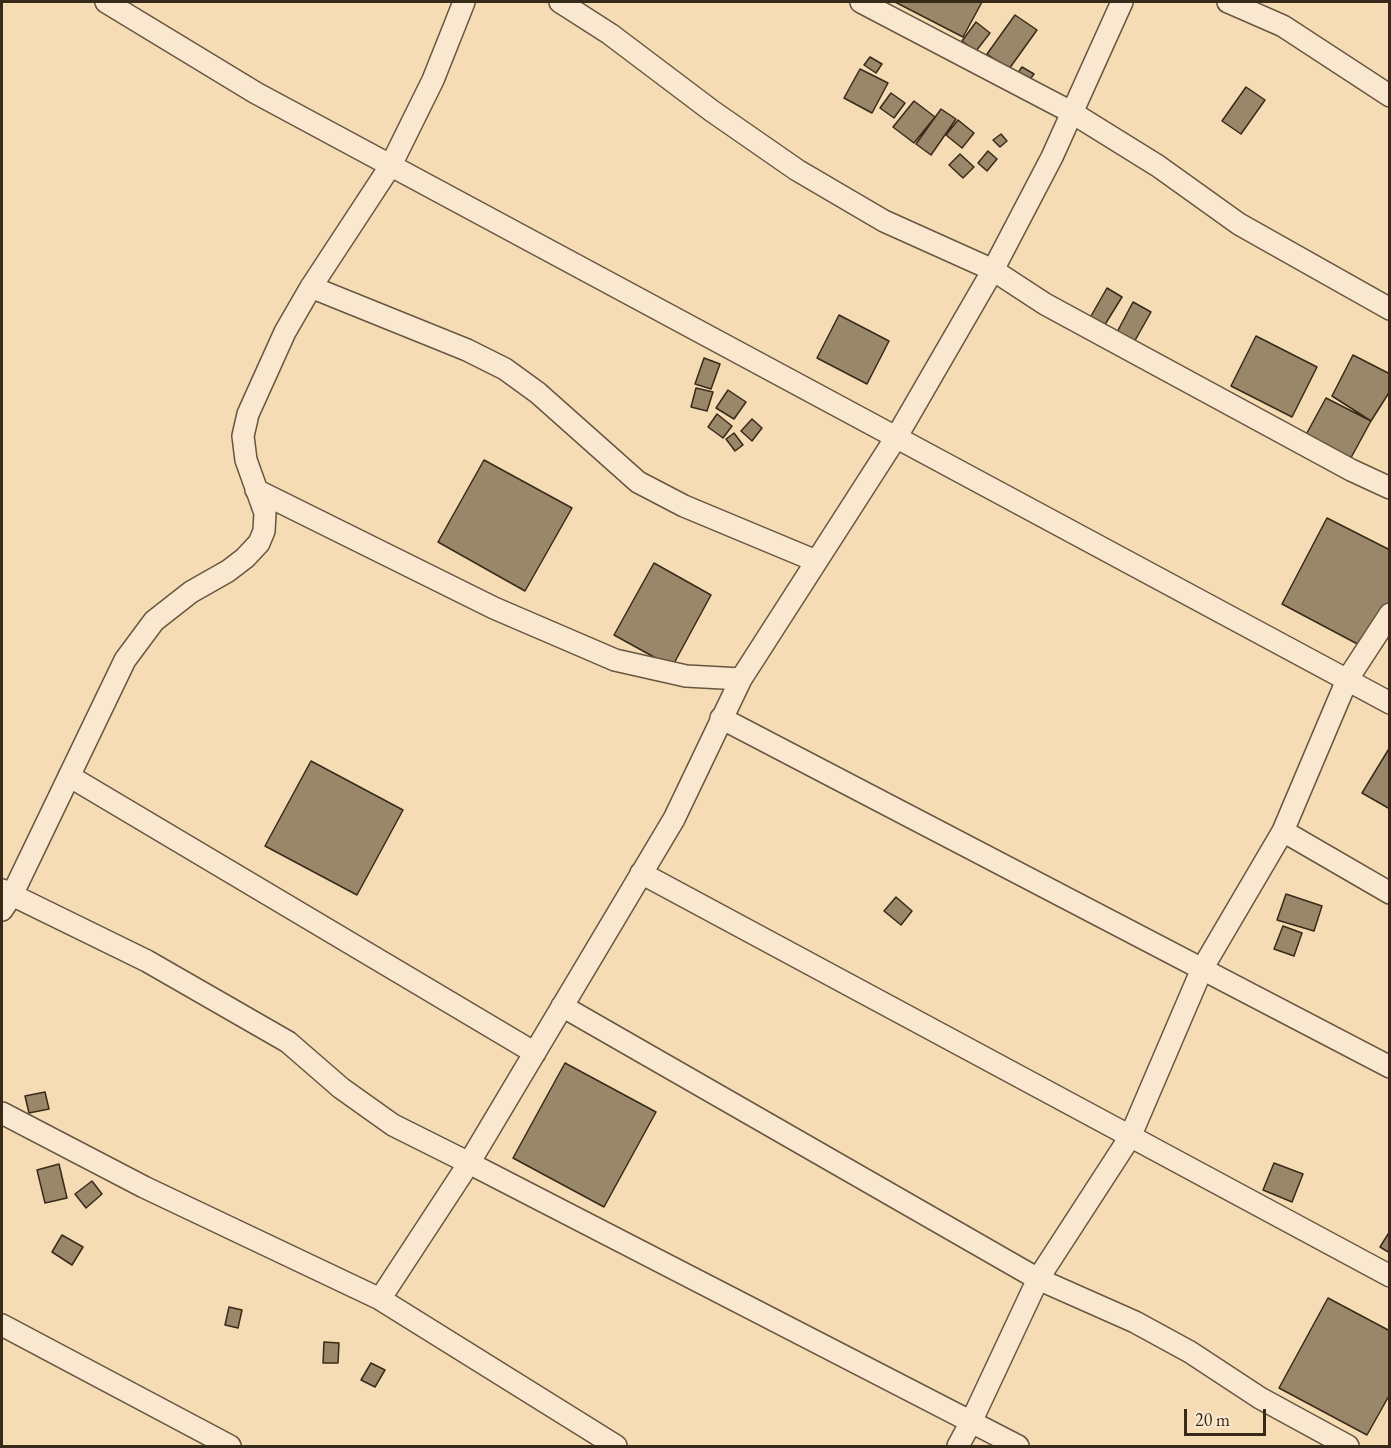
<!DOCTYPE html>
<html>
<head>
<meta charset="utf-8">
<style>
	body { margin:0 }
	#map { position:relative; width:1391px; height:1448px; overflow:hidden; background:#f6dcb5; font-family:"EB Garamond",serif }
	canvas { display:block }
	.frame { position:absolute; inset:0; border:3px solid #372a19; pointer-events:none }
	.scale { position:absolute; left:1184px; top:1409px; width:82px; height:27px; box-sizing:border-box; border:3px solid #372a19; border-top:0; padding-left:8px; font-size:18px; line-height:21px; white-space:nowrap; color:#372a19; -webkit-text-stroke:4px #f9e8cf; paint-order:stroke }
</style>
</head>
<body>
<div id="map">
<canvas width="1391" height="1448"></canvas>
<div class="frame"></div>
<div class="scale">20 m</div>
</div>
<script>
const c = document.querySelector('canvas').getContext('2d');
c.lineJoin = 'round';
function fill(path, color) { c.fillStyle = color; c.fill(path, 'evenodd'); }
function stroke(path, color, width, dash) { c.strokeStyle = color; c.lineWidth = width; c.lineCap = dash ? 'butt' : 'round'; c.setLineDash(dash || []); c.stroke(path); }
const building = new Path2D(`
	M895 2H982L963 37Z
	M1015 15 1037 30 1009 69 987 54Z
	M976 22 990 33 976 51 962 41Z
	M870 57 882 64 876 73 864 65Z
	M1022 67 1034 74 1025 86 1014 78Z
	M860 69 888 83 872 113 844 98Z
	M1246 87 1265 100 1241 134 1222 121Z
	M891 93 905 103 894 118 880 108Z
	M914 101 935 117 914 143 893 127Z
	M941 109 956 119 931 155 916 144Z
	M958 120 974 133 962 148 946 135Z
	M1001 134 1007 141 1000 147 993 140Z
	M988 151 997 159 987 171 978 163Z
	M960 154 974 167 963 178 949 165Z
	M1107 288 1122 297 1101 331 1087 323Z
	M1133 302 1151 312 1133 344 1116 334Z
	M839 315 889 341 867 384 817 358Z
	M1256 336 1317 367 1292 417 1231 386Z
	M1353 355 1390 374V391L1371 421 1332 396Z
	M704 358 720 364 711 389 695 384Z
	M696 388 713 392 707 411 691 407Z
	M728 390 746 402 734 419 716 408Z
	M1326 398 1371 421 1347 465 1302 442Z
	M717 414 732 426 723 438 708 427Z
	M752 419 762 428 752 441 741 431Z
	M734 433 743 445 735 451 726 439Z
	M484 460 572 508 525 591 438 542Z
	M1327 518 1390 550V601L1365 648 1282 604Z
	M654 563 711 595 672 667 614 635Z
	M1390 747V809L1362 793Z
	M311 761 403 810 357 895 265 846Z
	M1286 894 1322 906 1314 931 1277 920Z
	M896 897 912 911 901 925 884 911Z
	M1283 926 1302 933 1294 956 1274 949Z
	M565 1063 656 1112 604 1207 513 1158Z
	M45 1092 49 1109 29 1113 25 1096Z
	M1274 1163 1303 1174 1292 1202 1263 1190Z
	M59 1164 67 1198 45 1203 37 1170Z
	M92 1181 102 1194 86 1208 75 1194Z
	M1390 1231V1253L1380 1247Z
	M62 1235 83 1247 72 1265 52 1252Z
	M1328 1298 1390 1331V1394L1367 1435 1279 1388Z
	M229 1307 242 1310 238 1328 225 1325Z
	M324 1342 339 1343 338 1363H323Z
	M371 1363 385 1370 375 1387 361 1380Z`);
const minor = new Path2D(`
	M106 2 256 93 1390 703
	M560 2 610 34 712 111 797 170 884 221 993 270 1052 157 1122 2
	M861 2 1071 112 1158 166 1239 224 1390 309
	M1228 2 1283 26 1390 96
	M311 287 467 350 505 369 538 393 638 482 684 506 816 561
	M256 490 494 608 615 660 686 676 741 679
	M721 718 1390 1067
	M69 776 535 1053
	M1283 831 1390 893
	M641 873 1390 1276
	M2 890 147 961 288 1042 341 1088 393 1125 469 1163 674 819 741 679 897 436 993 270 1045 304 1351 470 1390 488
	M2 910 12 895 125 660 154 621 191 592 228 571 245 558 259 543 264 531 265 513 246 460 243 436 248 414 285 332 311 287 391 165 433 80 464 2
	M562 1006 1038 1279 1135 1322 1190 1352 1260 1398 1348 1446
	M2 1113 144 1187 380 1299 616 1446
	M380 1299 469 1163 1018 1446
	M2 1325 230 1446
	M958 1446 971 1422 1038 1279 1130 1137 1202 969 1283 831 1347 680 1390 614`);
fill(building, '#9a876a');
stroke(building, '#372a19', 1.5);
stroke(minor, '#675640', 24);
stroke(minor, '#f9e8cf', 21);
</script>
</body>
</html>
